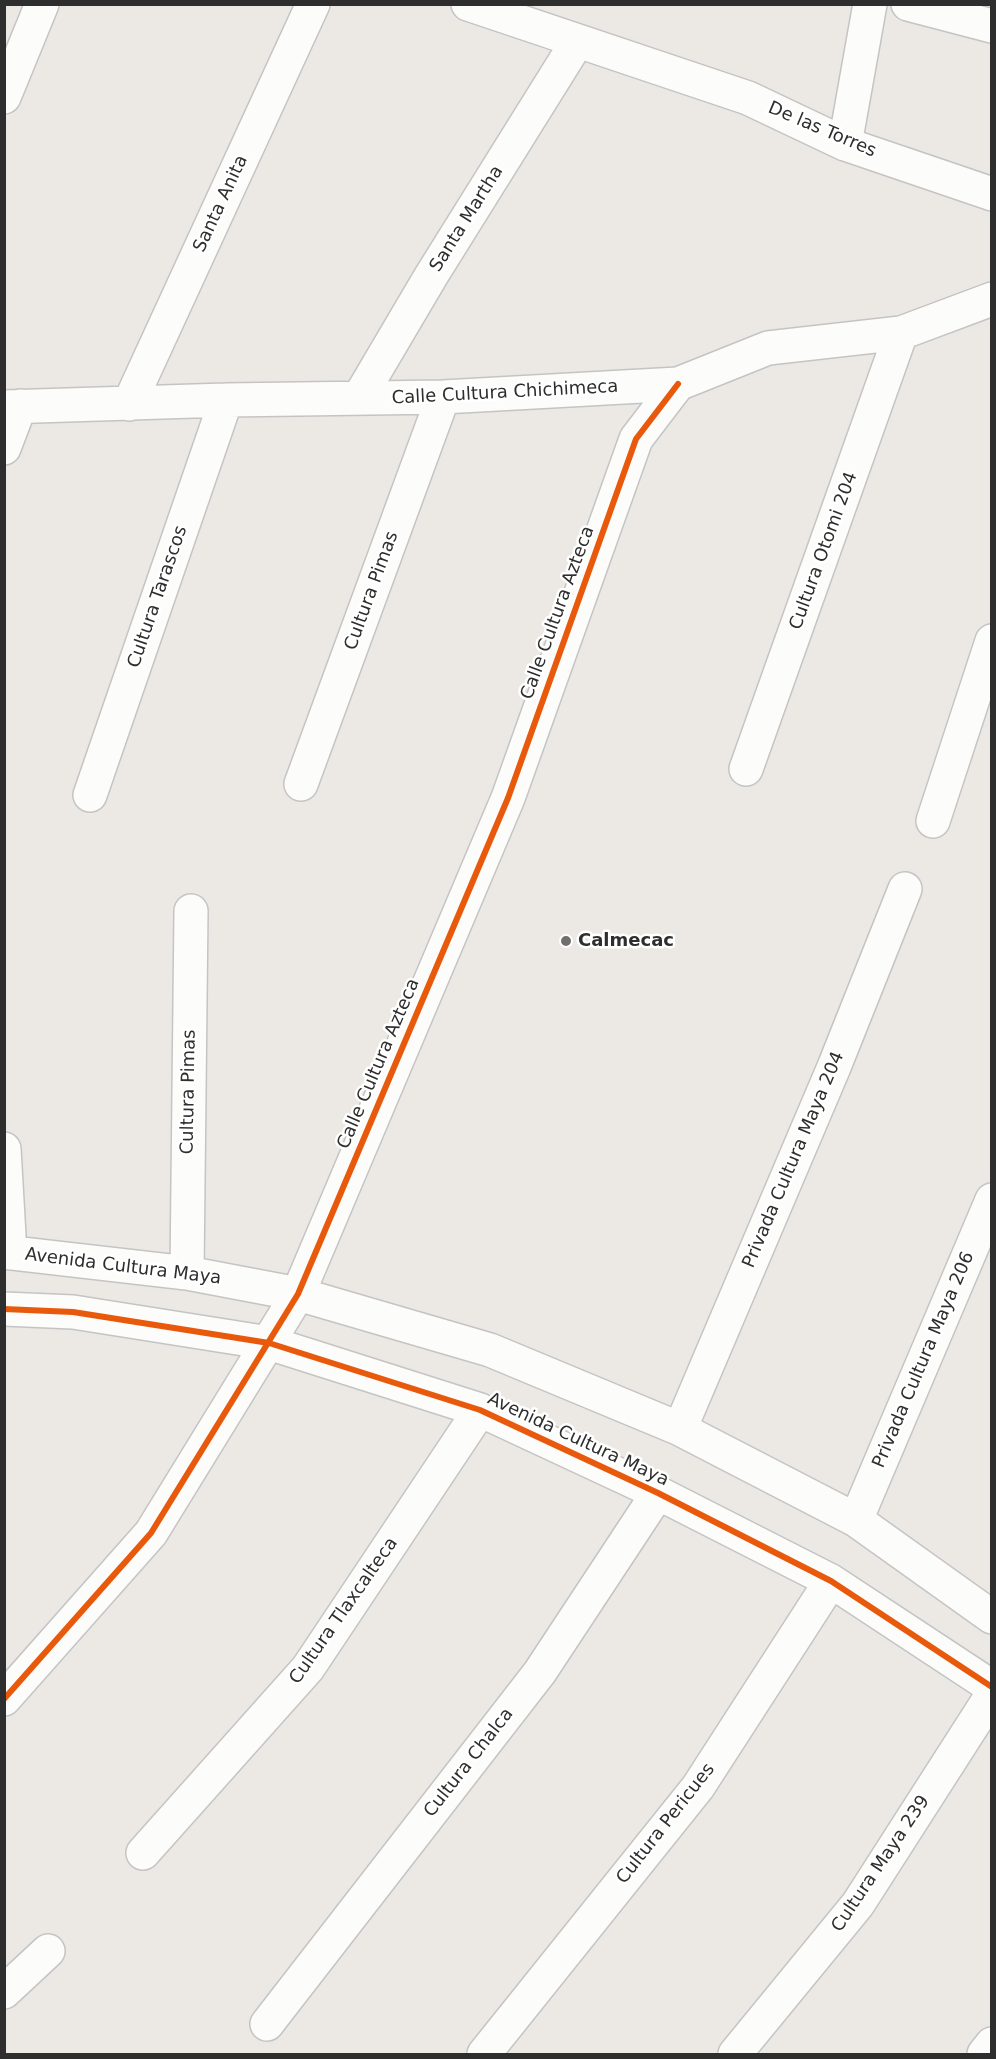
<!DOCTYPE html>
<html>
<head>
<meta charset="utf-8">
<style>
	body { margin:0 }
	#map { position:relative; width:996px; height:2059px; overflow:hidden; background:#ece8e4; font-family:"DejaVu Sans",sans-serif }
	canvas { display:block }
	.frame { position:absolute; inset:0; border:6px solid #2e2e2e; pointer-events:none }
</style>
</head>
<body>
<div id="map">
<canvas width="996" height="2059"></canvas>
<div class="frame"></div>
</div>
<script>
const c = document.querySelector('canvas').getContext('2d');
c.lineJoin = 'round';
function stroke(path, color, width, dash) { c.strokeStyle = color; c.lineWidth = width; c.lineCap = dash ? 'butt' : 'round'; c.setLineDash(dash || []); c.stroke(path); }
function drawText(font, color, halo, rows, align = 'center') {
  c.font = font + ' "DejaVu Sans",sans-serif'; c.lineWidth = 5; c.setLineDash([]); c.textBaseline = 'middle'; c.strokeStyle = halo; c.fillStyle = color; for (const [text, x, y, turn = 0] of rows) {
    c.save(); c.translate(x, y); c.rotate((+turn || 0) * Math.PI / 180); c.textAlign = isNaN(turn) ? turn : align; if (halo) c.strokeText(text, 0, 0); c.fillText(text, 0, 0); c.restore();
  }
}
const minor = new Path2D(`
	M468 4 748 98 845 144 992 194
	M908 4 992 26
	M4 97 42 4
	M845 144 870 4
	M359 398 431 276 577 42
	M129 404 313 4
	M4 407 226 400 443 397 678 384 768 348 901 333 992 299
	M4 448 20 406
	M746 769 901 333
	M301 784 443 397
	M90 795 226 400
	M933 821 992 641
	M4 1149 10 1253
	M4 1252 187 1273 298 1294 490 1350 680 1429 856 1520 992 1617
	M187 1273 191 911
	M4 1309 73 1312 269 1343 480 1410 658 1493 831 1581 992 1687
	M680 1429 834 1067 905 889
	M856 1520 992 1200
	M4 1699 151 1533 298 1294 508 798 636 439 678 384
	M143 1853 308 1668 480 1410
	M4 1992 48 1951
	M267 2024 540 1672 658 1493
	M484 2054 698 1787 831 1581
	M735 2054 858 1904 992 1695
	M984 2054 992 2044`);
const cycleway = new Path2D(`
	M4 1309 73 1312 269 1343 480 1410 658 1493 831 1581 992 1687
	M4 1699 151 1533 298 1294 508 798 636 439 678 384`);
const markers = [
	[566,941,6,"#706f6e"]
];
const streetNames = [
	["De las Torres",822,130,23],
	["Santa Anita",221,204,-65],
	["Santa Martha",467,219,-58],
	["Calle Cultura Chichimeca",505,393,-3],
	["Cultura Otomi 204",824,551,-70],
	["Cultura Pimas",372,591,-70],
	["Cultura Tarascos",158,597,-71],
	["Calle Cultura Azteca",558,613,-70],
	["Calle Cultura Azteca",379,1064,-67],
	["Cultura Pimas",189,1092,-89],
	["Privada Cultura Maya 204",794,1160,-67],
	["Avenida Cultura Maya",123,1267,7],
	["Privada Cultura Maya 206",924,1360,-67],
	["Avenida Cultura Maya",578,1440,25],
	["Cultura Tlaxcalteca",344,1611,-55],
	["Cultura Chalca",469,1763,-52],
	["Cultura Pericues",666,1824,-52],
	["Cultura Maya 239",881,1864,-56]
];
const poiNames = [
	["Calmecac",578,941]
];
stroke(minor, '#c5c4c5', 36);
stroke(minor, '#fcfcfb', 33);
stroke(cycleway, '#e8590c', 6);
for (const [x, y, r, color] of markers) { const dot = new Path2D(); dot.arc(x, y, r, 0, 2 * Math.PI); c.fillStyle = color; c.fill(dot); stroke(dot, '#fff', 2); }
drawText('18px', '#2e2e2e', '#fff', streetNames);
drawText('bold 18px', '#2e2e2e', '#fff', poiNames, 'left');
</script>
</body>
</html>
